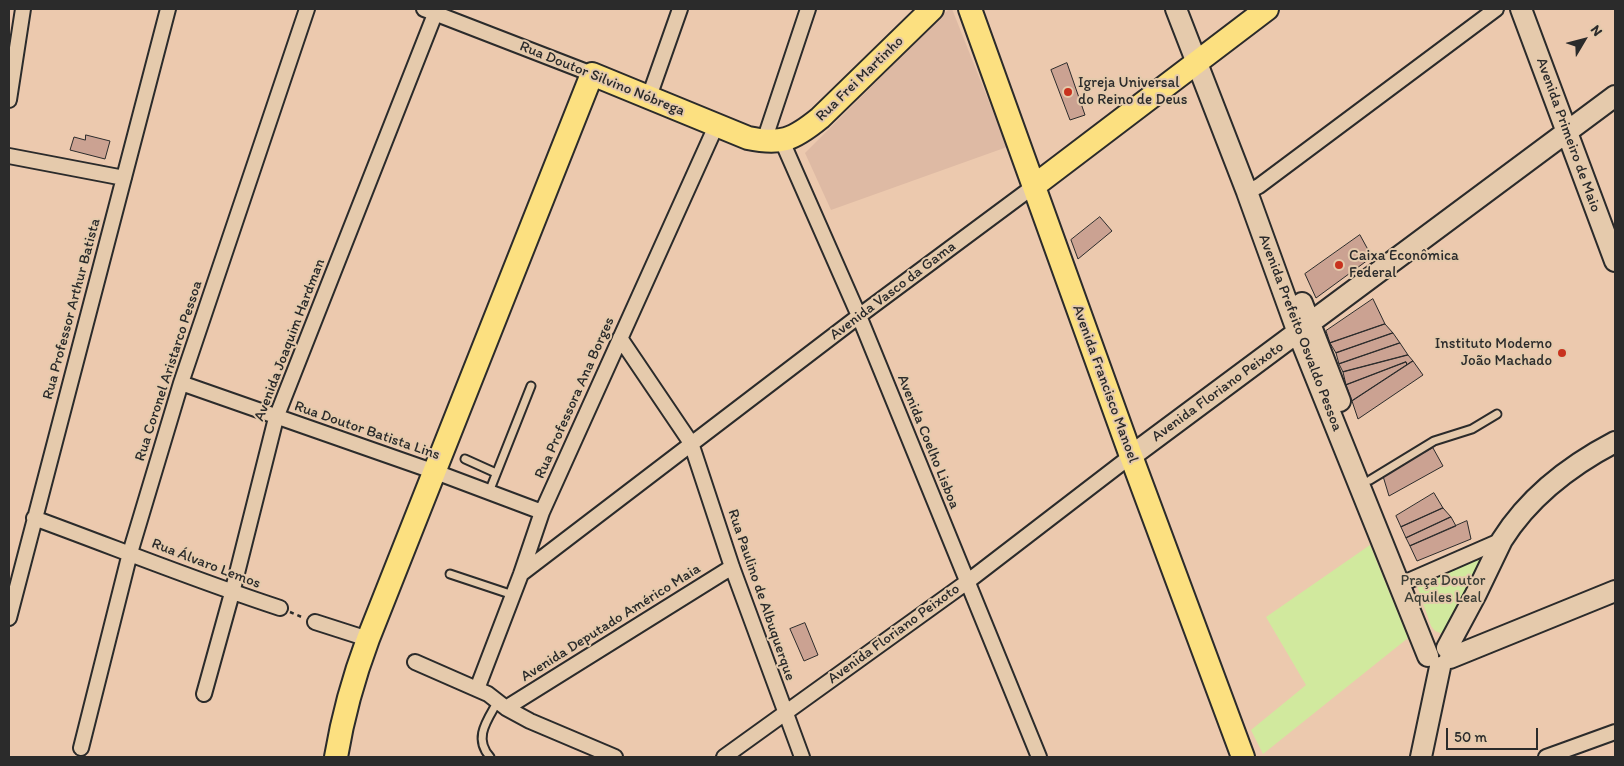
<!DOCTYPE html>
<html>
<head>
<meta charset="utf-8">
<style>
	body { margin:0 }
	#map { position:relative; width:1624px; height:766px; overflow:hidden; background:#ecc9ae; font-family:Itim,sans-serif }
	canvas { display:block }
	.frame { position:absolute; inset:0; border:10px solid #2b2b2b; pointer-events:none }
	.north { position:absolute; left:1559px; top:15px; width:50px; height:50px; -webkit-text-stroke:4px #e5caac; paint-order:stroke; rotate:53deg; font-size:14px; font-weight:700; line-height:20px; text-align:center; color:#2b2b2b }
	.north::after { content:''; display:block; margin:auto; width:18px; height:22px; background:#2b2b2b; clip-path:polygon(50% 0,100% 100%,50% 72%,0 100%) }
	.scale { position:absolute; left:1446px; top:728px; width:92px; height:22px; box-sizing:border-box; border:2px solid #2b2b2b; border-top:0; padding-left:6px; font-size:15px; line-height:18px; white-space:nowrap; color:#2b2b2b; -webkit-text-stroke:4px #e5caac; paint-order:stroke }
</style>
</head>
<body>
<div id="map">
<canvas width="1624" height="766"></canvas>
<div class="frame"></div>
<div class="north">N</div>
<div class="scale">50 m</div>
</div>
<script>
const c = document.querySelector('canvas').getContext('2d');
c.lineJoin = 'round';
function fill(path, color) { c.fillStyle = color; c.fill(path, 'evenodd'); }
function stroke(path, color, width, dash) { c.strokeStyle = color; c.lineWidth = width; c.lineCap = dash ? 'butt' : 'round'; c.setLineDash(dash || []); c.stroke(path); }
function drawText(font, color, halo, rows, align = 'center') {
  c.font = font + ' Itim,sans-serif'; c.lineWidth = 4; c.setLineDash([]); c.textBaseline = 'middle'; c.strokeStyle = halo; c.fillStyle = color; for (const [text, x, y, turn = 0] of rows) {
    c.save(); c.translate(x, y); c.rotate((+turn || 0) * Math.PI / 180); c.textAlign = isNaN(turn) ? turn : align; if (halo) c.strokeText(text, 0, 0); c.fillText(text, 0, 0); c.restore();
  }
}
const built = new Path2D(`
	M949 9H952L1007 147 831 210 805 153Z`);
const green = new Path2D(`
	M1370 545 1408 638 1263 754 1251 730 1306 685 1266 617Z
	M1481 550 1487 557 1443 634 1435 631 1431 626 1416 583Z`);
const building = new Path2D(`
	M1067 63 1085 115 1070 120 1051 70Z
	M86 135 110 141 105 159 70 150 74 137 85 140Z
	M1100 217 1112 231 1078 259 1071 240Z
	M1360 235 1372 257 1316 298 1305 274Z
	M1373 299 1385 324 1330 343 1326 331Z
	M1385 324 1393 333 1336 353 1330 343Z
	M1393 333 1400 343 1339 364 1336 353Z
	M1400 343 1408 355 1343 372 1339 364Z
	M1408 355 1413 361 1407 365 1406 362 1346 385 1343 372Z
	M1413 361 1423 375 1358 419 1352 401Z
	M1406 362 1407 365 1352 401 1346 385Z
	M1433 448 1443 466 1389 496 1383 476Z
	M1434 493 1443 508 1401 527 1396 516Z
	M1443 508 1451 517 1406 538 1401 527Z
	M1451 517 1456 526 1410 546 1406 538Z
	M1467 521 1471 539 1417 561 1410 546Z
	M805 623 818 655 804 661 790 629Z`);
const path = new Path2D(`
	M290 612 304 618`);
const lane = new Path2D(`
	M465 459 496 473
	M1370 480 1434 441 1472 429 1497 414
	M489 492 531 386
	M450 574 513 595
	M490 757C473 738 487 721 498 701`);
const street = new Path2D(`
	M424 9 592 74
	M649 97 680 9
	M9 100 23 9
	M764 141 808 9
	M782 141 859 316 1039 757
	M9 156 124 178
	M1247 192 1259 186 1496 9
	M620 338 691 443 732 567 802 757
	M181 383 441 474 542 512
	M34 518C116 548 197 581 280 608
	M521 574 859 316 1034 186
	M1399 585 1502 540
	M9 618 168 9
	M315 622 368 639
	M415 662 488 694 506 708 530 721 615 757
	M477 689 521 574 542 512 716 126
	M204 694 232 593 276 418 437 9
	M506 708 732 567
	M81 748 130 553 181 383 307 9
	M724 757 967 582 1131 456
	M1546 757 1615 732`);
const secondary = new Path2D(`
	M1176 9 1247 192 1298 333 1428 656
	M1521 9 1615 261
	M1302 303 1340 401
	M1131 456 1615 96
	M1447 648 1476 594 1502 540C1529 497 1571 465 1615 442
	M1450 658 1615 591
	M1421 757 1440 667`);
const primary = new Path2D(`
	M970 9 1131 456 1243 757
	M1034 186 1267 9
	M336 757C343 715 353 679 368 639L592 74 748 138C781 145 793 140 820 118L932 9`);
const markers = [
	[1068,92,5,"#c8321e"],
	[1339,265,5,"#c8321e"],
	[1562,353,5,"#c8321e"]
];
const streetNames = [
	["Rua Doutor Silvino Nóbrega",602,79,22],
	["Rua Frei Martinho",860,79,-44],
	["Avenida Primeiro de Maio",1568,135,70],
	["Avenida Vasco da Gama",893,291,-37],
	["Rua Professor Arthur Batista",72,309,-75],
	["Avenida Prefeito Osvaldo Pessoa",1300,333,69],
	["Avenida Joaquim Hardman",290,340,-69],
	["Rua Coronel Aristarco Pessoa",169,371,-72],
	["Avenida Francisco Manoel",1105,384,70],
	["Avenida Floriano Peixoto",1218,392,-36],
	["Rua Professora Ana Borges",575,398,-66],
	["Rua Doutor Batista Lins",367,431,19],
	["Avenida Coelho Lisboa",928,442,68],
	["Rua Álvaro Lemos",206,564,21],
	["Rua Paulino de Albuquerque",761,595,71],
	["Avenida Deputado Américo Maia",611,623,-32],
	["Avenida Floriano Peixoto",894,634,-36]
];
const poiNames = [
	["Igreja Universal",1078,83],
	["do Reino de Deus",1078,100],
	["Caixa Econômica",1349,256],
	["Federal",1349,273],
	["Instituto Moderno",1552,344,"right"],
	["João Machado",1552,361,"right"]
];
const parkNames = [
	["Praça Doutor",1443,581],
	["Aquiles Leal",1443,598]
];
fill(built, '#debaa4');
fill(green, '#d1e99e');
fill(building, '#cba292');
stroke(building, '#2b2b2b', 1);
stroke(lane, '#2b2b2b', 11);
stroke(street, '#2b2b2b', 18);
stroke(secondary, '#2b2b2b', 24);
stroke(primary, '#2b2b2b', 26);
stroke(path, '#2b2b2b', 2.5, [4, 4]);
stroke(lane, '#e5caac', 7);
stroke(street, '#e5caac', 14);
stroke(secondary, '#e5caac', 20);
stroke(primary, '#fce080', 22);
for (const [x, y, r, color] of markers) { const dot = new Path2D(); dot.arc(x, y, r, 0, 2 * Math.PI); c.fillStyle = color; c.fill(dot); stroke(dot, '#e5caac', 2); }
drawText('15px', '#2b2b2b', '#e5caac', streetNames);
drawText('15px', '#2b2b2b', '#e5caac', poiNames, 'left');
drawText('15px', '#3c3e36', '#e5caac', parkNames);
</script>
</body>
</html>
